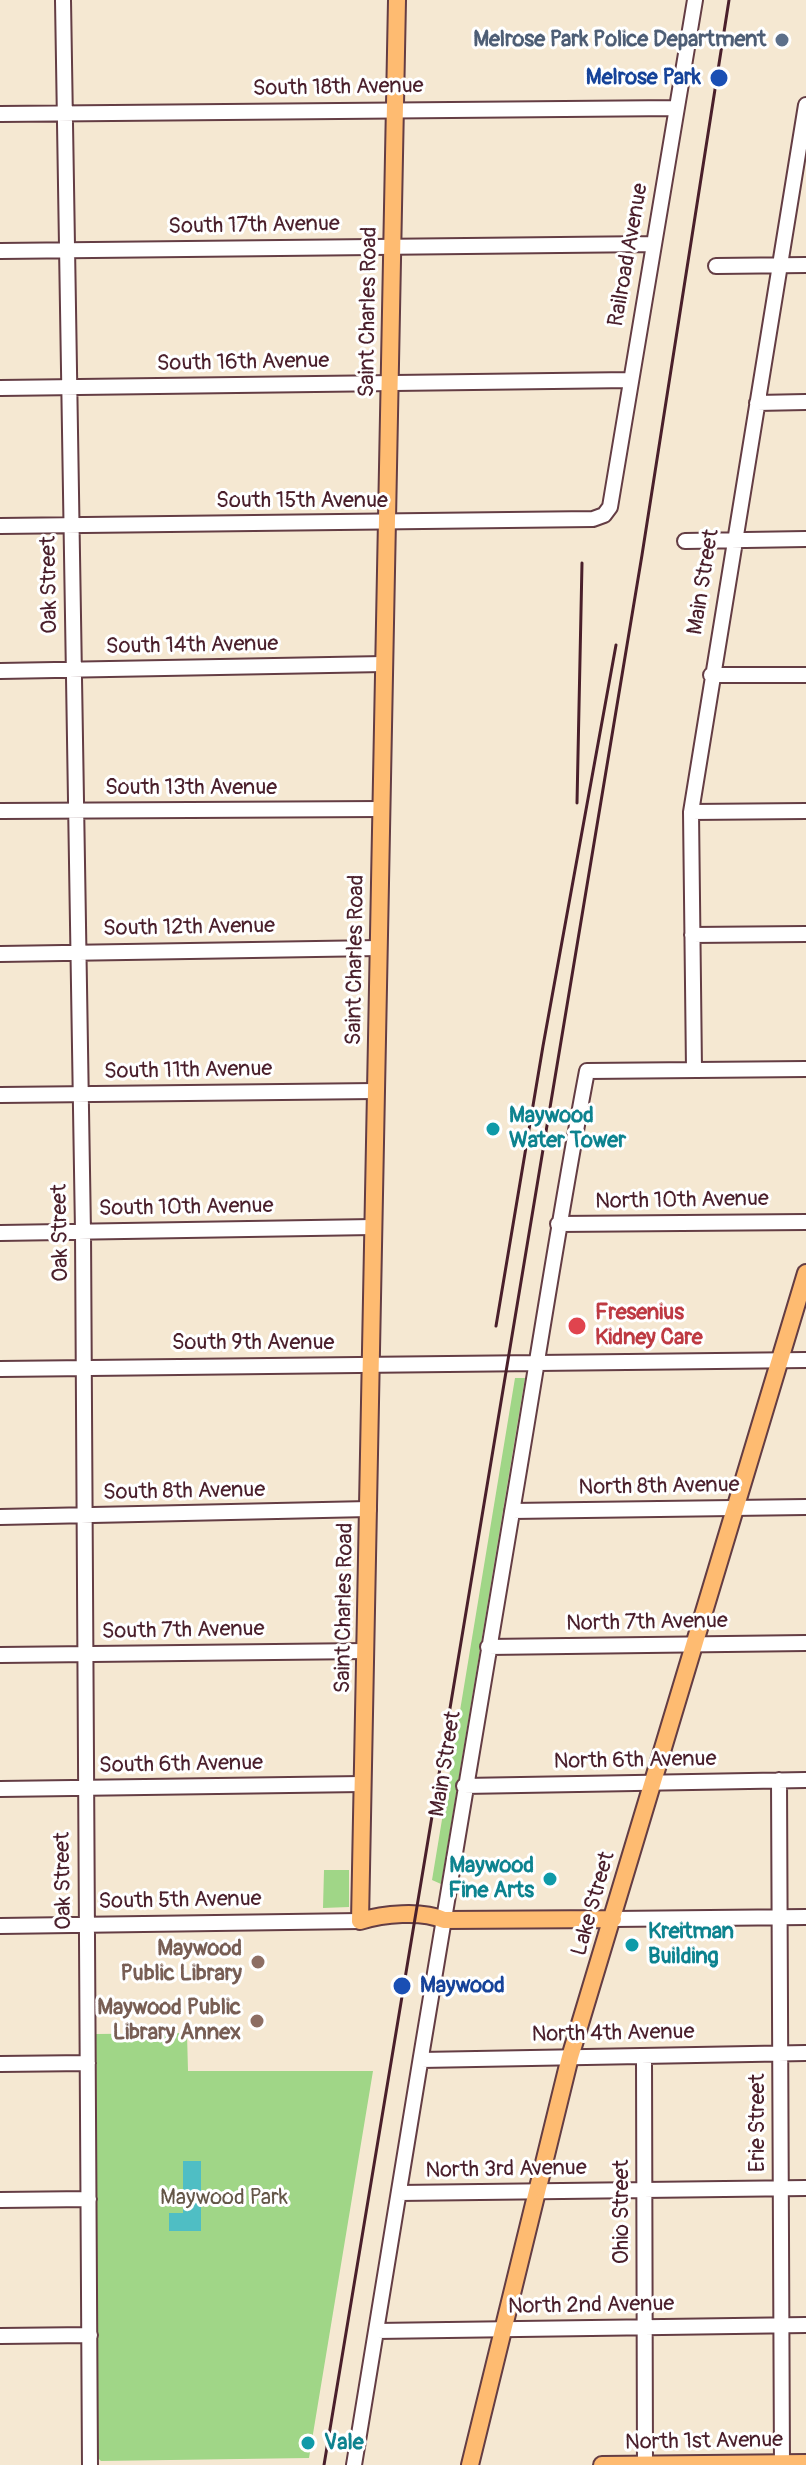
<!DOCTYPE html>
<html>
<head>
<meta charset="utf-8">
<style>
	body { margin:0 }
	canvas { display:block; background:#f5e8d2 }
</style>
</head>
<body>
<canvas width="806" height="2465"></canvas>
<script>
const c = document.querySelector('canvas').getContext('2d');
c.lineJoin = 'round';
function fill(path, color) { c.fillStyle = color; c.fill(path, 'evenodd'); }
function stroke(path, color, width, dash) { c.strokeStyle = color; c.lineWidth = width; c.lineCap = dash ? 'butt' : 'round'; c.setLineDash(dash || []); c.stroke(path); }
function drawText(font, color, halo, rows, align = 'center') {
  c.font = font + ' Pangolin,sans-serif'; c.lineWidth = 6; c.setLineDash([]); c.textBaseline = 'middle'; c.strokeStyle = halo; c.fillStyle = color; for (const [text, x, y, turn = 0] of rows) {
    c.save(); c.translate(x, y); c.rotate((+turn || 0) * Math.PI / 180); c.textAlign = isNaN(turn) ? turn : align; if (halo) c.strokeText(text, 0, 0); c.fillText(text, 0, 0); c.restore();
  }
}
const green = new Path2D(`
	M515 1378H525L441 1884 432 1880Z
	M324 1870H349V1907L323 1908Z
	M187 2033 188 2071H373L309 2458 101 2461 98 2458 96 2034Z`);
const water = new Path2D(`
	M183 2161H201V2231H169V2213H183Z`);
const minor = new Path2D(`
	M63 0 83 1231 90 2465
	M0 114 677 108
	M0 251 653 244
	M716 266 806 265
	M0 388 631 380
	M757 403 806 402
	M0 526 593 519 604 515 610 507 695 0
	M685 541 806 539
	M0 671 384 664
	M711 675H806
	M0 811 381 809
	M691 812 806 811
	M692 935 806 934
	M0 954 379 948
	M694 1070 691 812 806 105
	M0 1095 376 1091
	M558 1224 806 1222
	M0 1233 373 1227
	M0 1369 806 1360
	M512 1511 806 1507
	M0 1517 369 1509
	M488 1647 806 1643
	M0 1655 366 1651
	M779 1780 782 2465
	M464 1786 806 1780
	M0 1789 362 1784
	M613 1919 806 1917
	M0 1926 360 1921
	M644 2056 645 2465
	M421 2060 806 2053
	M0 2064 88 2063
	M399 2193 806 2188
	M0 2200 89 2199
	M376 2331 806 2325
	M0 2336 90 2335
	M354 2465C406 2147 458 1830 512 1512 537 1365 559 1218 587 1071L806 1069`);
const major = new Path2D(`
	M360 1921 397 0
	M360 1921C383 1914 421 1910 444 1920L613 1919
	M470 2465 570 2057 806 1273
	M602 2465 806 2463`);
const rail = new Path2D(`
	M577 803 582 563
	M496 1326 543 1046 616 645
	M324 2465 642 555 729 0`);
const markers = [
	[782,40,8,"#5c6f8a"],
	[719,78,10,"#1a4fb4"],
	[493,1129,8,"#0f9aa8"],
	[577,1326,10,"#e0444e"],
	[550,1879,8,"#0f9aa8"],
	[632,1945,8,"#0f9aa8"],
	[258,1962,8,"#8d6e63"],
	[402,1986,10,"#1a4fb4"],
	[257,2021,8,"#8d6e63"],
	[308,2443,8,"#0f9aa8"]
];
const serviceNames = [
	["Melrose Park Police Department",766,40]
];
const transitNames = [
	["Melrose Park",701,78],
	["Maywood",420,1986,"left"]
];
const streetNames = [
	["South 18th Avenue",338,88,-1],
	["South 17th Avenue",254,226,-1],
	["Railroad Avenue",629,255,-80],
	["Saint Charles Road",369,312,-89],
	["South 16th Avenue",243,363,-1],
	["South 15th Avenue",302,501],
	["Main Street",704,582,-81],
	["Oak Street",50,585,-91],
	["South 14th Avenue",192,646,-1],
	["South 13th Avenue",191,788],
	["South 12th Avenue",189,928,-1],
	["Saint Charles Road",356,960,-89],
	["South 11th Avenue",188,1071,-1],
	["North 10th Avenue",682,1201,-1],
	["South 10th Avenue",186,1208,-1],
	["Oak Street",61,1233,-91],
	["South 9th Avenue",253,1343],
	["North 8th Avenue",659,1487,-1],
	["South 8th Avenue",184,1492,-1],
	["Saint Charles Road",345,1608,-89],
	["North 7th Avenue",647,1623,-1],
	["South 7th Avenue",183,1631,-1],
	["North 6th Avenue",635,1761,-1],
	["Main Street",446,1764,-81],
	["South 6th Avenue",181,1765,-1],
	["Oak Street",64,1881,-91],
	["South 5th Avenue",180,1901,-1],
	["Lake Street",594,1904,-74],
	["North 4th Avenue",613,2034,-1],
	["Erie Street",758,2123,-90],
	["North 3rd Avenue",506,2170,-1],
	["Ohio Street",622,2212,-90],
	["North 2nd Avenue",591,2306,-1],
	["North 1st Avenue",704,2442,-1]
];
const cultureNames = [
	["Maywood",509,1116],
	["Water Tower",509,1141],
	["Maywood",534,1866,"right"],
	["Fine Arts",534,1891,"right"],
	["Kreitman",648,1932],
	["Building",648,1957],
	["Vale",324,2443]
];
const healthNames = [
	["Fresenius",595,1313],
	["Kidney Care",595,1338]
];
const educationNames = [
	["Maywood",242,1949],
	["Public Library",242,1974],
	["Maywood Public",241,2008],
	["Library Annex",241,2033]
];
const parkNames = [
	["Maywood Park",224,2198]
];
fill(green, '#a0d687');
fill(water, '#4fbec4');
stroke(minor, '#643d44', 18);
stroke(major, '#643d44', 20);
stroke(minor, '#fff', 14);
stroke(major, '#febb71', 16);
stroke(rail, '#4a1f2b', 3);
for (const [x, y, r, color] of markers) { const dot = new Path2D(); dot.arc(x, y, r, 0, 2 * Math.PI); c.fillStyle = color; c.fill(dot); stroke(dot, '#fff', 3); }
drawText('bold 22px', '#4e5e75', '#fff', serviceNames, 'right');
drawText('bold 22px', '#164399', '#fff', transitNames, 'right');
drawText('22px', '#4a1f2b', '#fff', streetNames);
drawText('bold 22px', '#0d838f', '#fff', cultureNames, 'left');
drawText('bold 22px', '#be3a42', '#fff', healthNames, 'left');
drawText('bold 22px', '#785e54', '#fff', educationNames, 'right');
drawText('22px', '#645647', '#fff', parkNames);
</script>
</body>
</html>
